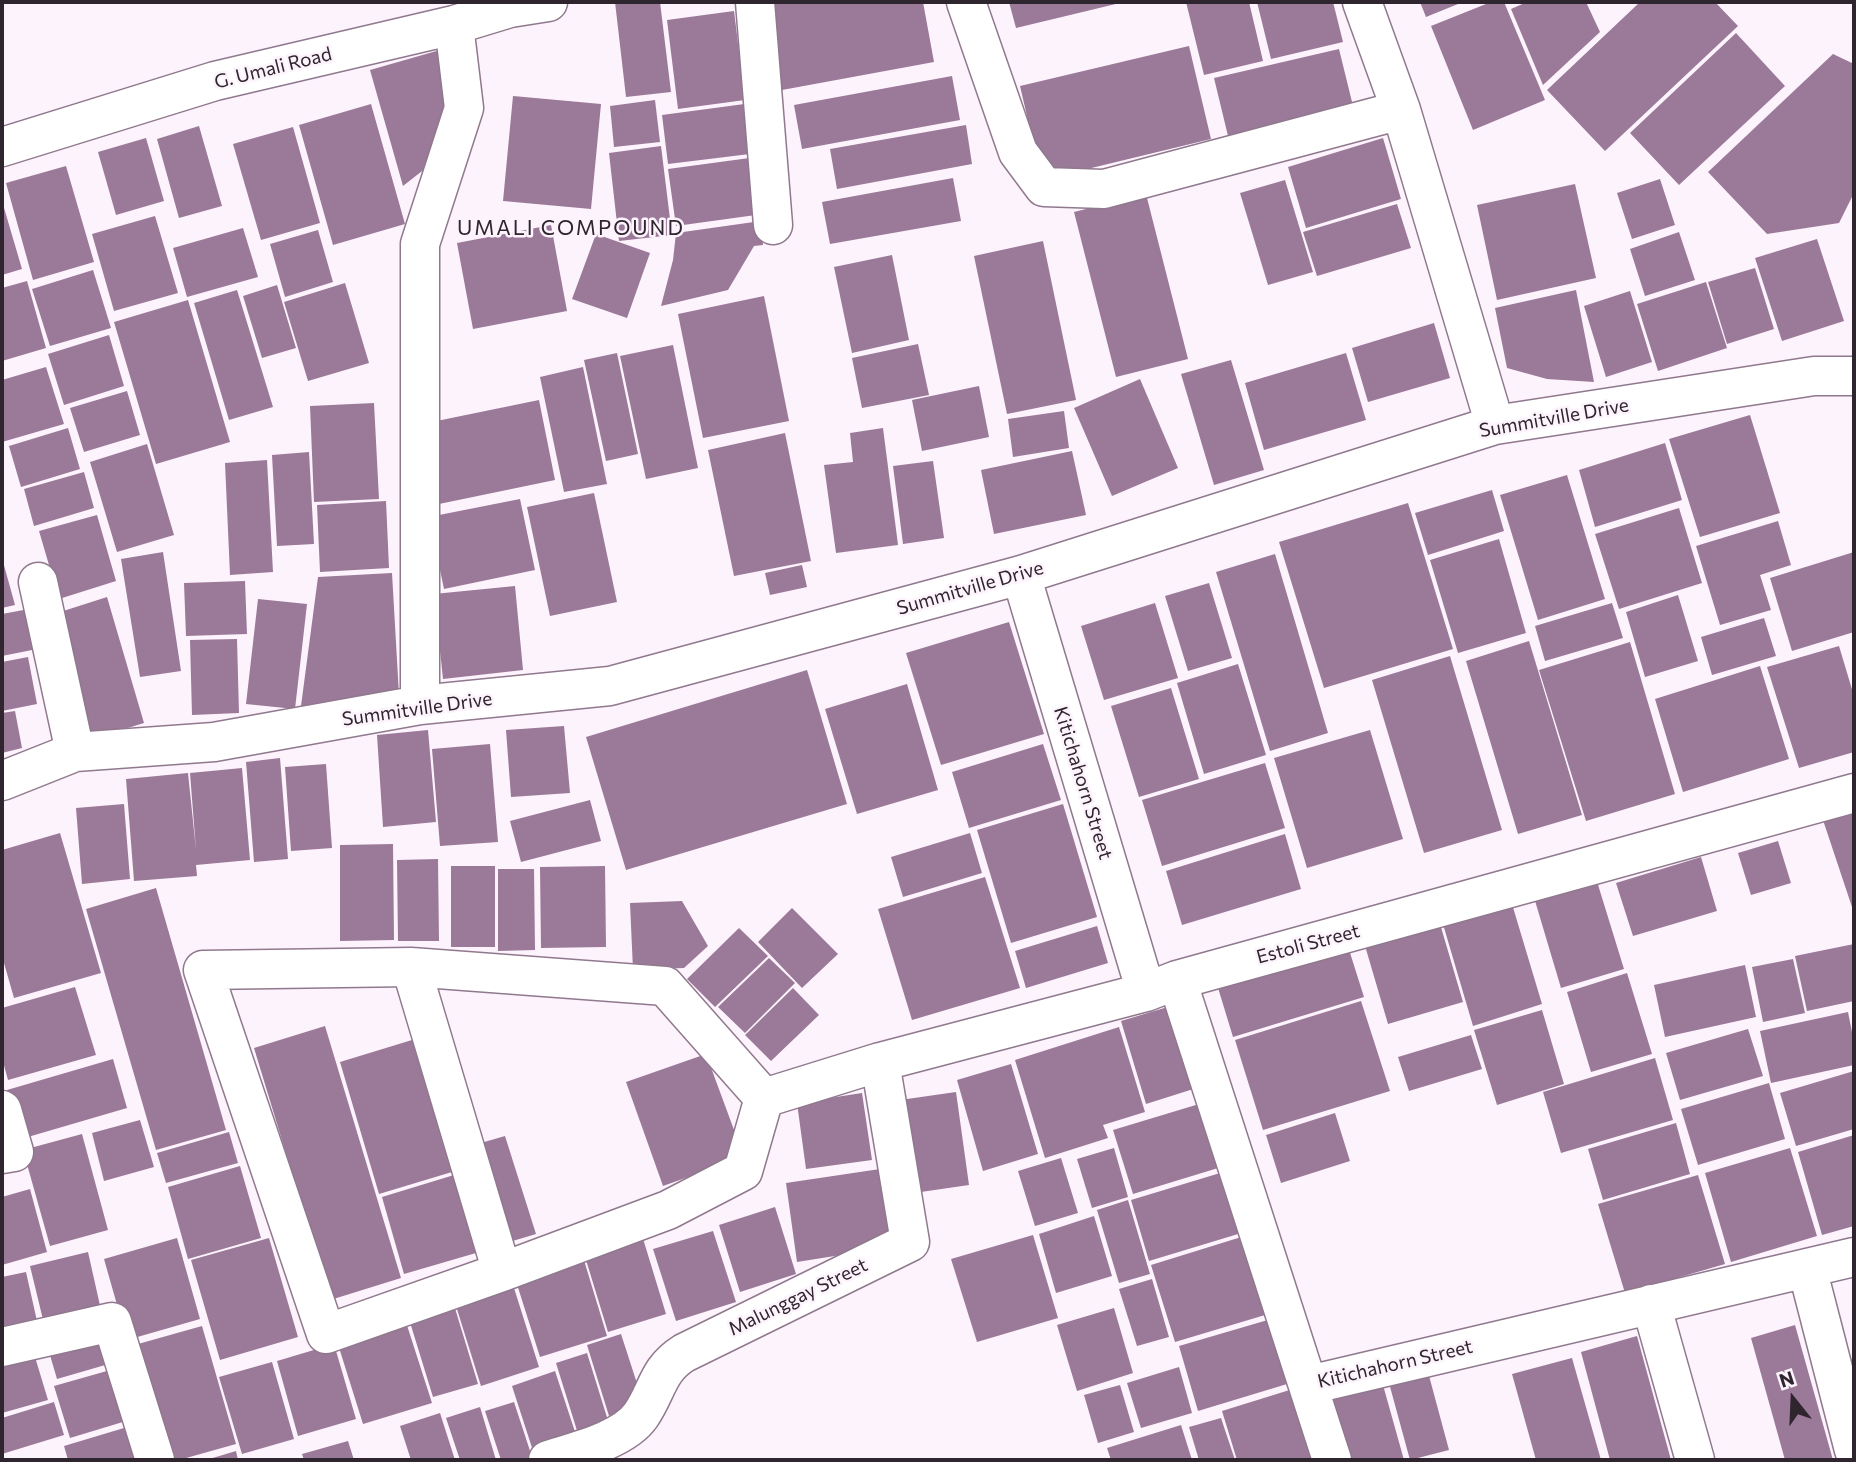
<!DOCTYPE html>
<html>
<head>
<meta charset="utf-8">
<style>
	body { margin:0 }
	#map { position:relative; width:1856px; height:1462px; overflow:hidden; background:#fdf3fc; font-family:Commissioner,sans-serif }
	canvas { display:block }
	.frame { position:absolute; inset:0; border:4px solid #2f252e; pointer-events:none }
	.north { position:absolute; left:1758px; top:1364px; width:70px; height:70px; -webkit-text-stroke:5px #fdf3fc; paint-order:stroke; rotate:342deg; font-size:19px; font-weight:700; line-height:28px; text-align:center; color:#2f252e }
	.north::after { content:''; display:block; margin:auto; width:24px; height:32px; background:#2f252e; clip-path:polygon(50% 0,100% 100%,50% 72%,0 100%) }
</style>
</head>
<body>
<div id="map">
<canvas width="1856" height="1462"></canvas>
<div class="frame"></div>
<div class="north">N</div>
</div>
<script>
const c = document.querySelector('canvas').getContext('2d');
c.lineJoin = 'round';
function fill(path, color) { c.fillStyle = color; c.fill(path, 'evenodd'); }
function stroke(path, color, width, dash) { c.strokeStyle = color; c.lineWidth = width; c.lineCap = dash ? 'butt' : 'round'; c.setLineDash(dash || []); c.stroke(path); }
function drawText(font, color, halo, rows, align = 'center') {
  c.font = font + ' Commissioner,sans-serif'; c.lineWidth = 5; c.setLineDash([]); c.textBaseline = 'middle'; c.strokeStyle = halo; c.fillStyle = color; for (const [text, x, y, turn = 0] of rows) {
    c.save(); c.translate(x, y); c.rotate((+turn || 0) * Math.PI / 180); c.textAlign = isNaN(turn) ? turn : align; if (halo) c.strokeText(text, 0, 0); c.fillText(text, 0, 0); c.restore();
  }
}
const building = new Path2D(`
	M615 2H660L671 92 626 97Z
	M766 2H923L934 62 782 90Z
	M1009 2H1120V3L1016 28Z
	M1186 2H1249L1263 61 1204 75Z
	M1257 2H1333L1343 42 1271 59Z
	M1420 2H1463L1426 17Z
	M1491 2H1504L1545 100 1473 130 1431 26Z
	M1527 2H1586L1600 32 1543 85 1511 9Z
	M1640 2H1715L1738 26 1605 151 1547 90Z
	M734 11 745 100 678 109 667 20Z
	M1736 33 1785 86 1679 185 1630 133Z
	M1189 46 1211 139 1042 180 1020 86Z
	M1339 49 1353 106 1228 136 1214 78Z
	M440 50 458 109 445 153 403 186 370 70Z
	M1833 54 1854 64V193L1839 223 1767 234 1708 172Z
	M952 76 960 120 802 149 794 105Z
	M513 96 601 104 591 209 503 201Z
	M655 100 660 142 614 147 610 106Z
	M752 103 758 153 668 164 662 115Z
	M371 104 405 224 333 245 299 125Z
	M966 125 972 164 837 189 830 149Z
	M199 126 222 206 179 218 157 139Z
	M293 127 320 223 261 240 233 144Z
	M146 138 164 201 116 215 98 152Z
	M1383 138 1401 199 1306 228 1288 167Z
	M661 146 672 235 619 241 609 153Z
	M757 157 763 214 676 226 668 169Z
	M66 166 94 262 33 280 6 183Z
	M953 178 961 221 830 244 822 202Z
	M1660 179 1675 225 1632 239 1617 193Z
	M1285 180 1313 272 1268 285 1240 193Z
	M1575 184 1596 278 1497 300 1477 205Z
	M1146 194 1188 359 1116 377 1074 212Z
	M2 201 22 269 2 275Z
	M1397 204 1411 248 1317 276 1303 232Z
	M155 216 178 293 114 311 92 234Z
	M761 221 763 245 754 246 728 290 661 306 673 260 676 233Z
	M551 225 567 311 473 329 457 243Z
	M243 228 258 277 187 297 173 248Z
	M318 230 333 282 285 297 270 244Z
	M1679 232 1695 280 1645 296 1630 249Z
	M596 234 650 253 627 318 572 299Z
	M1817 239 1844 321 1782 341 1755 258Z
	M1043 241 1076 400 1007 414 974 256Z
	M892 255 909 340 852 353 834 267Z
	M1755 268 1774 329 1727 344 1708 282Z
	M93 270 111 328 50 346 32 289Z
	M27 281 46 348 2 361V288Z
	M1706 282 1727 348 1658 371 1637 304Z
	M345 283 369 363 308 381 284 302Z
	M277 285 296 348 262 358 243 296Z
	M237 290 273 407 229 420 194 303Z
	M1576 290 1594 382 1547 379 1507 368 1495 308Z
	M1630 291 1652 362 1606 377 1584 306Z
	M764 296 789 421 703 438 678 314Z
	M188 300 230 442 156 464 114 322Z
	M1434 323 1450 378 1368 402 1352 348Z
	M109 335 124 386 64 405 48 354Z
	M918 344 929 395 862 408 852 358Z
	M673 345 698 468 646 479 620 356Z
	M617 353 638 454 606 461 584 360Z
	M1346 353 1366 420 1264 450 1245 383Z
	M1231 360 1264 470 1214 485 1181 374Z
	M46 367 64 424 2 442V380Z
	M583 367 607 484 564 492 540 377Z
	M1140 379 1178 468 1112 496 1074 408Z
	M979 386 989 437 922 451 912 400Z
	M127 391 140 435 84 452 70 408Z
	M539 400 555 480 439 504 422 424Z
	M374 403 379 499 314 502 310 406Z
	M1064 411 1069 448 1013 457 1008 419Z
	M1750 415 1780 513 1700 537 1669 439Z
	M68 428 80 469 21 487 9 446Z
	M883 428 898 545 836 553 824 465 853 462 850 433Z
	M785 433 811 561 734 576 708 450Z
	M1665 443 1682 500 1595 527 1579 470Z
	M147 444 174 535 117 552 90 462Z
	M1072 451 1086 515 994 534 981 470Z
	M309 452 314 544 277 546 272 455Z
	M267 460 273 572 230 575 225 463Z
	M933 461 944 538 903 544 893 466Z
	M84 472 94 508 34 526 24 489Z
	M1567 475 1605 599 1538 620 1500 495Z
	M1492 490 1504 531 1428 555 1415 513Z
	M594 493 617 602 550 616 527 507Z
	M520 499 535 570 444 589 429 517Z
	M386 501 389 568 320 572 317 505Z
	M1408 503 1453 649 1324 688 1279 542Z
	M1679 508 1702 583 1619 609 1595 534Z
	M97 515 116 581 59 599 39 531Z
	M1778 521 1791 565 1760 575 1771 610 1720 625 1696 546Z
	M1499 539 1526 633 1458 653 1430 560Z
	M163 552 181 671 140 677 121 559Z
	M1854 552V632L1792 651 1770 578Z
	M1275 554 1328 733 1270 751 1216 572Z
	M2 558 15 605 2 608Z
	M802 565 807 587 770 595 765 573Z
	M392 573 399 695 301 706 318 577Z
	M245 581 247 634 186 636 184 583Z
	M1209 583 1232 658 1188 671 1165 596Z
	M515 586 523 670 443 679 434 594Z
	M1678 595 1698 661 1645 677 1626 612Z
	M107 597 144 723 92 739 54 614Z
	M258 599 307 604 295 709 246 704Z
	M1155 603 1178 678 1104 700 1081 626Z
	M1612 603 1623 638 1545 661 1535 626Z
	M29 609 37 649 2 656V614Z
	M1764 618 1776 656 1712 675 1701 637Z
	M1009 622 1044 734 941 765 906 653Z
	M237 639 239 713 192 715 190 640Z
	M1529 641 1582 815 1518 834 1466 661Z
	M1630 642 1675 794 1586 821 1539 670Z
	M1839 646 1854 696V752L1799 768 1767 667Z
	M1450 656 1502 830 1424 853 1372 680Z
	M28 657 37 704 2 711V662Z
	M1238 664 1266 755 1204 774 1177 683Z
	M1760 666 1789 759 1683 792 1655 699Z
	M807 670 847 804 626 870 586 737Z
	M907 684 938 790 857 814 825 709Z
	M1171 688 1199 779 1139 797 1111 706Z
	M15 711 22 748 2 753V713Z
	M564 726 570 793 511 797 506 730Z
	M428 730 436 822 383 827 377 735Z
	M1370 730 1403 839 1307 868 1274 758Z
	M490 744 498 842 440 846 432 749Z
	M1043 744 1061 800 969 828 952 772Z
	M280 758 288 859 254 862 246 762Z
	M1265 763 1285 828 1162 866 1142 800Z
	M326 764 332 848 291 851 285 767Z
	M242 768 250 860 196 865 197 876 134 881 126 779 188 773 196 850 190 773Z
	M1854 796V913L1819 808Z
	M590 800 601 841 521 862 510 821Z
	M124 804 130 879 82 884 76 808Z
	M1063 804 1097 917 1011 943 977 830Z
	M60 833 101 973 14 998 2 956V850Z
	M970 833 982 873 903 897 891 857Z
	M1285 834 1301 889 1182 925 1166 871Z
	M1778 841 1791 883 1751 895 1738 853Z
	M393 844 394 940 340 941V845Z
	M1701 857 1717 911 1633 936 1616 883Z
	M438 859 439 941H398L397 860Z
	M451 866H495V947H451Z
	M605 866 606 947 541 948 540 867Z
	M498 869H534L535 950 498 951Z
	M1595 875 1624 969 1561 988 1533 894Z
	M985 877 1020 988 912 1020 878 909Z
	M156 888 226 1130 156 1150 86 909Z
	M1509 894 1542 1004 1473 1026 1440 914Z
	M682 901 708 946 684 968 633 970 630 903Z
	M792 908 838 954 802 988 758 942Z
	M1438 917 1463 1002 1388 1024 1363 939Z
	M1097 926 1108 963 1026 988 1015 951Z
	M739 928 768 956 715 1007 687 979Z
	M1345 937 1364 997 1233 1037 1215 978Z
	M1854 944V1001L1807 1011 1795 956Z
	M769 958 795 983 745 1033 718 1007Z
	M1793 959 1805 1013 1763 1022 1752 967Z
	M1745 965 1756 1017 1665 1037 1654 985Z
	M1627 973 1652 1054 1591 1072 1567 992Z
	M75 987 96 1055 8 1080 2 1058V1008Z
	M793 988 819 1015 771 1061 745 1035Z
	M1361 1001 1390 1091 1263 1130 1235 1040Z
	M1181 1003 1206 1085 1146 1104 1121 1021Z
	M1542 1010 1564 1084 1497 1105 1474 1030Z
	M1848 1012 1854 1042V1065L1771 1083 1760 1031Z
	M325 1026 401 1278 327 1301 305 1216 254 1048Z
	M1119 1027 1145 1112 1103 1125 1108 1138 1045 1158 1015 1060Z
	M1748 1029 1763 1076 1680 1100 1666 1053Z
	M1471 1035 1482 1069 1409 1091 1398 1057Z
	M412 1040 452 1172 379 1194 340 1062Z
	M706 1054 744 1157 663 1186 626 1082Z
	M1655 1058 1673 1120 1561 1153 1543 1092Z
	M113 1059 127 1108 21 1139 7 1090Z
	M1011 1064 1038 1154 983 1171 957 1080Z
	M1854 1071V1129L1796 1146 1780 1093Z
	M1769 1083 1785 1139 1698 1165 1681 1109Z
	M956 1092 969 1185 914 1193 900 1100Z
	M862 1093 872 1160 806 1169 797 1103Z
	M1209 1101 1228 1165 1133 1194 1113 1130Z
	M1335 1113 1350 1161 1281 1183 1266 1135Z
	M140 1120 154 1167 104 1181 92 1133Z
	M1676 1123 1690 1174 1603 1200 1588 1149Z
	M229 1132 238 1163 166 1183 157 1153Z
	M82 1134 108 1230 50 1246 23 1150Z
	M1854 1135V1226L1822 1235 1798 1152Z
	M505 1136 536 1234 496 1246 467 1147Z
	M1114 1148 1128 1197 1092 1208 1077 1159Z
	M1790 1148 1817 1236 1731 1262 1705 1173Z
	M1061 1158 1078 1213 1035 1226 1018 1171Z
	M240 1166 261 1238 188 1259 168 1187Z
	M880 1169 891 1247 797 1262 786 1183Z
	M1230 1170 1248 1231 1149 1261 1131 1200Z
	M454 1175 476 1253 404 1274 382 1197Z
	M1698 1175 1725 1264 1625 1293 1598 1204Z
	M30 1189 47 1252 2 1265V1197Z
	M1128 1200 1150 1274 1119 1283 1097 1210Z
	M775 1207 796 1274 740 1292 719 1225Z
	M1094 1216 1112 1276 1056 1293 1039 1234Z
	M713 1231 736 1302 676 1321 653 1249Z
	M641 1232 666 1314 608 1332 583 1250Z
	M1251 1234 1275 1312 1175 1342 1151 1265Z
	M1033 1235 1058 1318 977 1342 951 1259Z
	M177 1238 200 1319 127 1340 104 1259Z
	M269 1238 298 1337 220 1360 191 1260Z
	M88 1252 103 1319 46 1332 30 1266Z
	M583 1257 607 1336 540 1357 515 1278Z
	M26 1272 39 1330 2 1339V1277Z
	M1152 1279 1169 1337 1137 1346 1119 1289Z
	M514 1288 539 1367 481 1386 456 1306Z
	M454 1305 478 1384 433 1397 409 1319Z
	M1114 1308 1133 1373 1077 1391 1057 1325Z
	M404 1316 432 1403 363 1424 336 1338Z
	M1278 1317 1297 1381 1198 1411 1179 1346Z
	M1795 1325 1833 1460H1785L1751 1338Z
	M202 1326 236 1444 179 1460H164L131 1346Z
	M109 1327 119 1361 57 1379 47 1345Z
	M621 1334 644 1405 609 1416 587 1345Z
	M1637 1336 1671 1460H1610L1581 1352Z
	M334 1344 356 1419 298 1436 277 1361Z
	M587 1353 610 1427 579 1437 556 1363Z
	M35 1357 48 1400 2 1413V1367Z
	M1572 1358 1601 1460H1536L1512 1374Z
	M272 1362 294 1439 242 1454 219 1377Z
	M121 1367 136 1418 70 1438 54 1386Z
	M1179 1367 1192 1413 1141 1428 1127 1383Z
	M555 1371 579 1444 535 1457 512 1386Z
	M1428 1372 1449 1450 1410 1460 1389 1383Z
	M1120 1385 1134 1432 1098 1443 1084 1395Z
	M1383 1385 1404 1460H1334L1318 1404Z
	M1296 1388 1317 1457 1306 1460H1237L1222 1411Z
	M54 1402 64 1435 2 1454V1418Z
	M514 1402 533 1460H501L485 1411Z
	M480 1407 496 1460H460L446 1418Z
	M440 1413 455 1460H411L400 1426Z
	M1221 1418 1235 1460H1199L1189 1427Z
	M134 1425 145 1460H68L64 1446Z
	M1181 1425 1192 1460H1111L1107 1448Z
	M348 1441 354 1460H304L302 1454Z
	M236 1451 238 1460H206Z`);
const street = new Path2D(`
	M755 2 773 225
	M966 2 1018 152 1044 187 1104 189 1401 110
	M1362 2 1401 110 1495 425
	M2 147 215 81 454 25 510 8 548 2
	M1021 575 1146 992
	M38 582 75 752
	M420 705V244L464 108 454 25
	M2 781 75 752 214 742 420 705 610 686 1021 575 1495 425 1814 376H1854
	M411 967 665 986 764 1098 743 1171 668 1210 502 1272 326 1334 203 970Z
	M411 967 502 1272
	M1177 980 1332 1460
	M764 1098 880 1062 1146 992 1177 980 1854 793
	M2 1110 14 1152 2 1154
	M1807 1268 1854 1450
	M1651 1304 1695 1460
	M2 1347 112 1322 155 1460
	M1309 1385 1854 1257
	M548 1460C576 1451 624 1440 641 1415 658 1390 657 1370 684 1353L910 1242 880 1062`);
const streetNames = [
	["G. Umali Road",273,68,-14],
	["Summitville Drive",1554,418,-10],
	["Summitville Drive",970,588,-16],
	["Summitville Drive",417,709,-8],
	["Kitichahorn Street",1083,783,73],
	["Estoli Street",1308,944,-15],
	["Malunggay Street",798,1297,-26],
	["Kitichahorn Street",1395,1364,-13]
];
const neighbourhoodNames = [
	["UMALI COMPOUND",571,228]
];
fill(building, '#9b7999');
stroke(street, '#90798e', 41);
stroke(street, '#fff', 38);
drawText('19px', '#2f252e', '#fdf3fc', streetNames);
c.letterSpacing = '2px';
drawText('21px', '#2f252e', '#fdf3fc', neighbourhoodNames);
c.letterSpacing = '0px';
</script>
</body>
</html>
